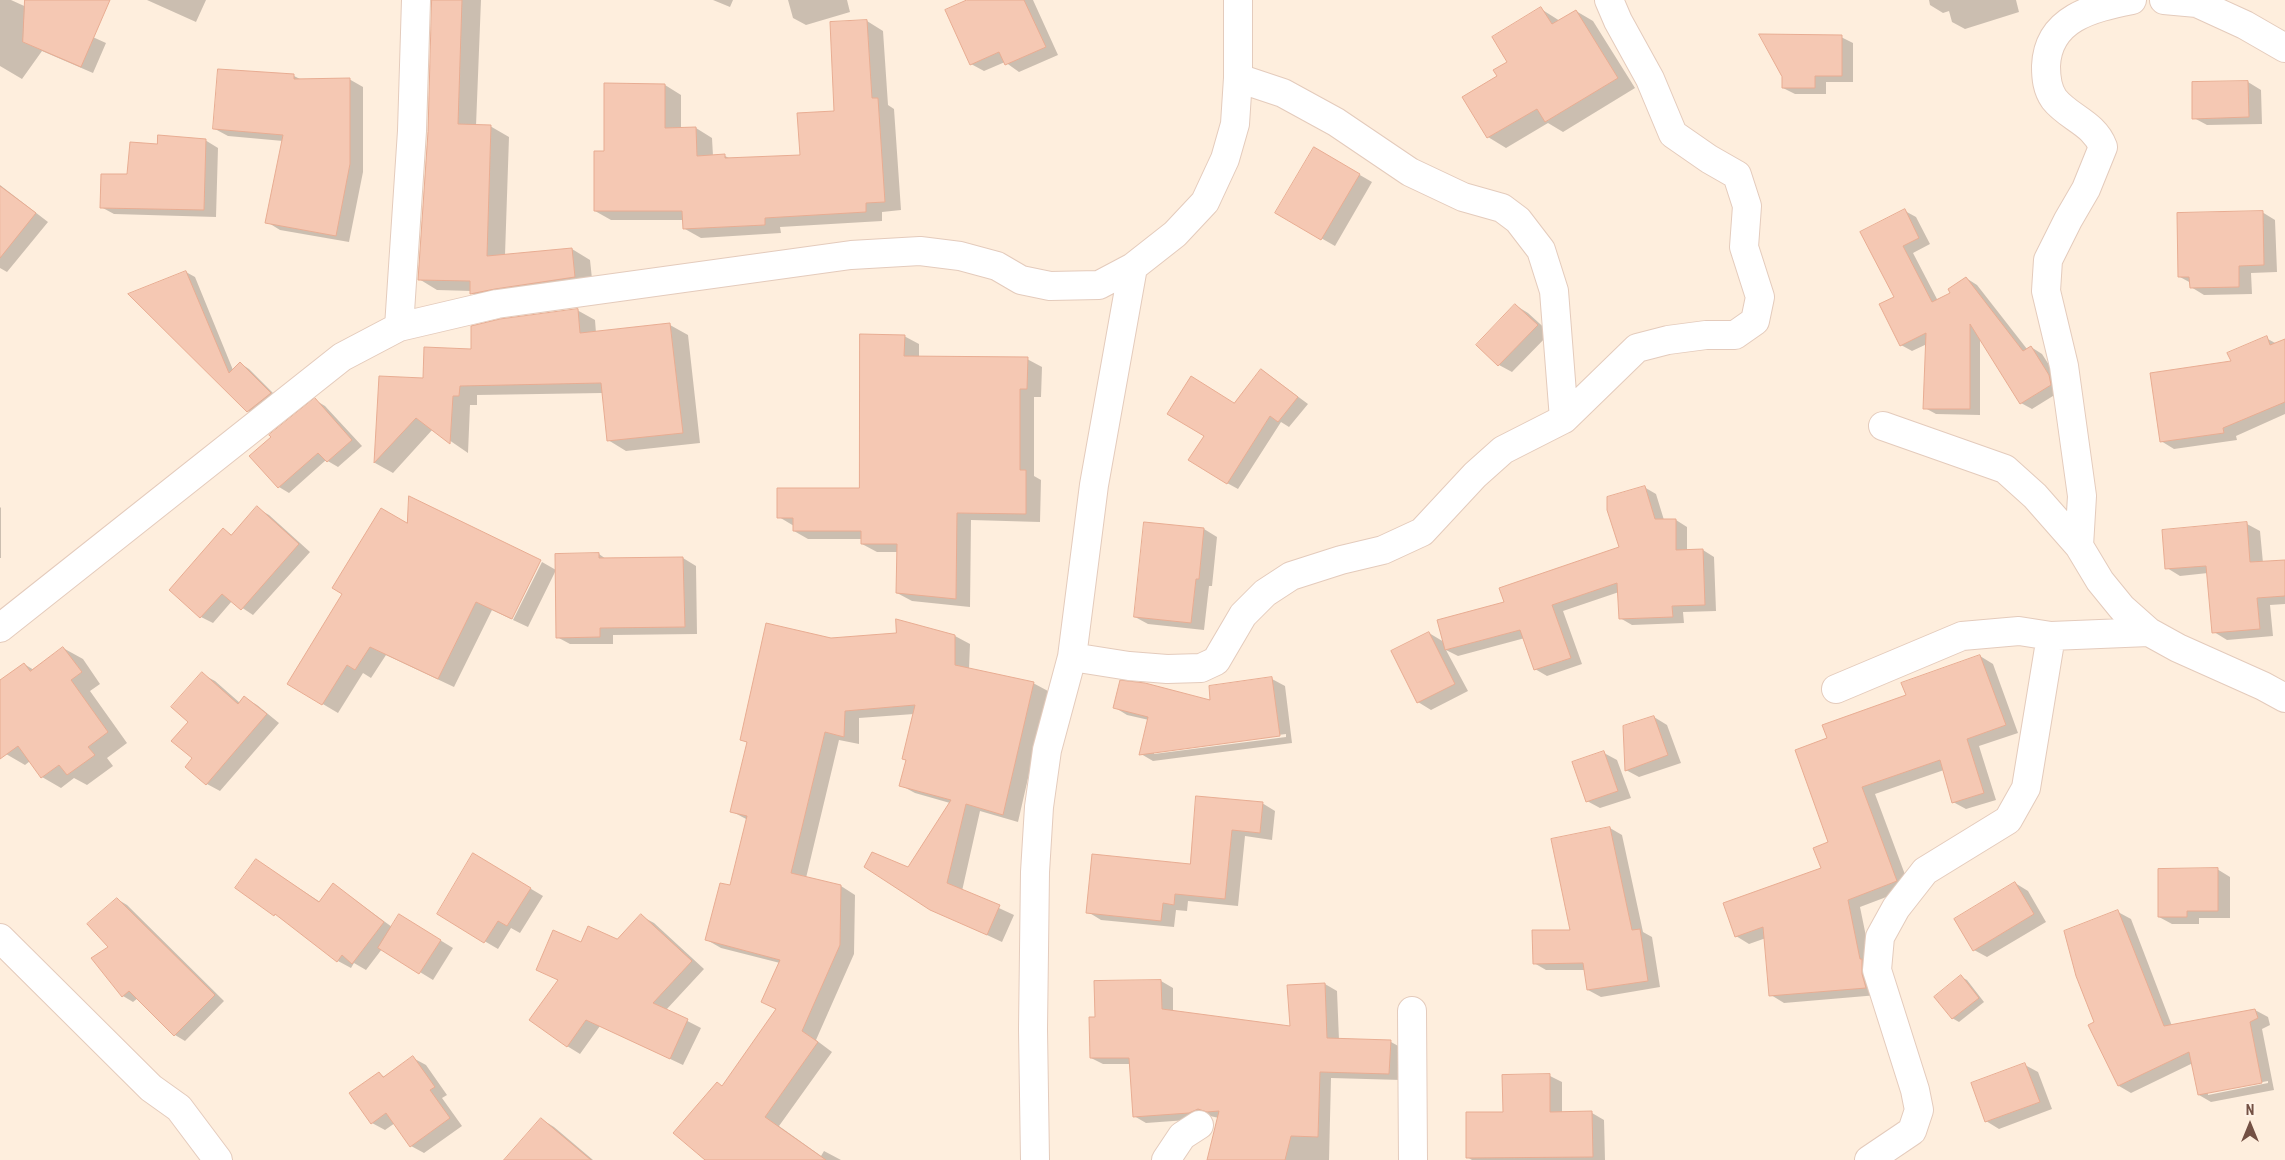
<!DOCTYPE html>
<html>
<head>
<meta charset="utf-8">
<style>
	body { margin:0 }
	#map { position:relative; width:2285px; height:1160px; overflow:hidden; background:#feeedd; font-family:"Roboto Condensed",sans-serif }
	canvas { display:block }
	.north { position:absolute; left:2225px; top:1100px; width:50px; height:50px; -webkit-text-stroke:4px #fff2e5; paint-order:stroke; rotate:0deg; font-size:14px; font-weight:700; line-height:20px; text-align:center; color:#745144 }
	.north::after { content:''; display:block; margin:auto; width:18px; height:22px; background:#745144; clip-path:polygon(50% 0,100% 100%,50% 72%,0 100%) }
</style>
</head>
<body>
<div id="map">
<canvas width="2285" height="1160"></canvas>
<div class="north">N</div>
</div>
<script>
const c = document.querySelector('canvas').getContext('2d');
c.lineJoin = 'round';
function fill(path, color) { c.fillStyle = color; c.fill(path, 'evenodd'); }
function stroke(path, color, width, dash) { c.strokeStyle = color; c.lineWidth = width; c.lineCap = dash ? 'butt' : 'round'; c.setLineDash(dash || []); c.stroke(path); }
const shadow = new Path2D(`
	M0 0H11L106 43 93 73 42 51 22 79 0 66Z
	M147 0H206L196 22Z
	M433 0H481L476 126H490L509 137 505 255 572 249 590 260 593 288 490 304 472 293V291L437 290 419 279 429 132Z
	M713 0H733L730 7Z
	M788 0H847L850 12 806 25 793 18Z
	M970 0H1033L1058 55 1019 72 1005 62 984 71 971 64Z
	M1929 0H2016L2019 12 1965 29 1952 22 1949 11 1943 13 1930 5Z
	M1541 9 1560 21 1576 11 1593 21 1635 88 1563 132 1548 123 1506 148 1488 137 1464 98 1499 77Z
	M867 21 883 31 888 105 894 109 901 210 882 212V221L780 227 781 233 701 238 685 229 684 220H611L595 211 605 152 665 85 681 95V129L696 128 712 138 713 156H725L731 159 801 157 835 112 831 23Z
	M1841 37 1853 43V82H1826V94H1795L1783 88Z
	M219 70 294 76 302 80 349 79 363 87V172L349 242 280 230 267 222 283 141 228 136 215 129Z
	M2248 82 2261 90 2262 124 2207 125 2194 118 2193 83Z
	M205 140 218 148 216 217 114 214 101 207 158 146Z
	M1315 149 1372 182 1335 246 1277 213Z
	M0 185 48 222 7 272 0 268Z
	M1905 211 1916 217 1930 244 1913 253 1938 301 1952 293 1966 278 1977 285 2027 349 2031 347 2042 354 2060 382 2061 391 2032 409 2021 403 1980 338V415L1936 414 1925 408 1927 344 1912 351 1901 345 1895 297Z
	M2262 212 2275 220 2277 272 2251 273 2252 294 2204 295 2191 287V283L2180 277Z
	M186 272 195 277 233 370 240 363 249 369 279 399 257 417 248 411 130 295Z
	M1515 305 1528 313 1550 333 1512 372 1499 365Z
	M577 310 595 320 596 333 670 325 688 335 700 443 626 451 608 440 603 393 477 395V405H470L468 453 433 429 393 473 375 463 381 377 424 380 472 351Z
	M904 336 919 344V358L1027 359 1042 367 1041 397H1034V476L1041 480 1040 522 971 520 970 607 912 601 897 593 898 552H877L862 544V539H808L794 531V526L779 517 860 489Z
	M2266 338 2277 344 2285 340V414L2236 436 2237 440 2174 449 2161 441 2233 362Z
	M1262 370 1308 404 1289 427 1281 422 1238 489 1227 483 1205 436 1234 405Z
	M315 400 325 406 362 446 338 467 326 460 289 493 279 487Z
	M1644 487 1656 494 1664 520H1676L1687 527V551L1703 550 1714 557 1716 611 1683 612 1684 623 1632 625 1620 618 1619 592 1563 611 1582 664 1547 676 1535 669 1525 638 1458 656 1446 650 1468 691 1431 710 1418 702 1429 633 1444 642 1506 603 1621 548Z
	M0 507 1 508V558H0Z
	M257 508 269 515 310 552 253 615 232 601 213 623 201 617 171 590 223 530 232 535Z
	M2247 524 2260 531 2263 563 2285 562V604L2270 605 2273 636 2227 640 2214 632 2208 573 2180 576 2167 568Z
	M408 525 539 561 511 619 492 610 454 687 386 655 371 678 363 673 338 713 289 684 344 594Z
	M1204 529 1217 537 1212 586H1209L1204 630 1148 624 1135 617Z
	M599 554 606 559 683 558 696 566 697 634 613 635V644H570L557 637Z
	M542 562 556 570 528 627 513 620Z
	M955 636 970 644 969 669 1033 683 1048 691 1018 822 980 811 962 891 1014 915 1002 942 931 909 908 868 950 803 915 793 900 785 907 760 904 759 914 714 859 718V744L839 740 806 878 841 886 855 895 854 954 816 1040 832 1052 779 1126 821 1156 824 1151 841 1160H707L723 1087 777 1010 763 1001 780 963 721 948 707 940 731 887 748 820 731 811 748 743 741 739 831 639Z
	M63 648 83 659 100 684 90 691 127 743 107 758 113 766 87 785 74 778 61 788 42 777 30 761 25 765 6 754 0 745V682L24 664 34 670Z
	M1980 656 1993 664 2018 733 1979 746 1996 800 1966 809 1953 802 1944 770 1875 794 1910 888 1860 907 1878 995 1784 1003 1771 995 1766 938 1749 944 1736 936 1822 869 1830 843 1828 739Z
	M202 674 215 681 240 703 245 698 257 705 279 723 220 791 207 784 187 767 194 758 190 721Z
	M1272 679 1285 686 1292 743 1153 761 1141 754 1149 720 1127 715 1114 707 1212 701ZM1286 734V737L1154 754V751Z
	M1654 717 1667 725 1681 763 1639 777 1626 770Z
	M1604 753 1617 760 1631 798 1600 808 1587 801Z
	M1262 803 1275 811 1272 840 1245 836 1238 906 1188 901 1187 911 1176 910 1174 927 1101 920 1088 912 1191 865Z
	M1610 828 1622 835 1643 932 1652 937 1660 987 1601 997 1588 990 1585 970H1546L1534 963 1572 931 1553 840Z
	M474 855 543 896 520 933 511 928 498 949 438 914Z
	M256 860 320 902 333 884 392 927 412 923 453 948 433 980 382 949 366 970 354 963 351 968 338 961 286 921 236 888Z
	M2217 869 2230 877V918H2199V924H2172L2159 917Z
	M2015 883 2028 891 2046 922 1987 957 1974 950Z
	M117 899 127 905 224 1001 185 1041 175 1035 138 998 133 1002 123 996 110 947Z
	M2118 912 2131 919 2172 1026 2255 1010 2268 1017 2270 1025 2262 1029 2274 1090 2211 1102 2199 1095 2193 1063 2131 1093 2119 1086ZM2268 1081V1083L2208 1095V1092Z
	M641 916 654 923 704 969 666 1010 701 1028 683 1065 600 1026 580 1054 567 1046 558 980 537 969 617 941Z
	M1961 977 1967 980 1984 1002 1959 1022 1952 1018Z
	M1161 981 1173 988V1012L1291 1027 1325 984 1337 991 1339 1040 1391 1042 1402 1048 1401 1080 1331 1078 1329 1160H1208L1219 1118 1210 1116 1201 1119 1146 1123 1134 1116 1131 1064H1103L1091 1058 1096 1019Z
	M413 1058 426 1065 447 1095 442 1098 462 1126 424 1153 411 1146 395 1123 385 1130 372 1123 379 1074 385 1077Z
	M2025 1065 2038 1072 2052 1109 1999 1129 1986 1121Z
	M1550 1076 1562 1082V1113H1592L1604 1120 1605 1160H1472L1467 1157 1504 1113Z
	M541 1119 554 1127 593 1160H506Z`);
const building = new Path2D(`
	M25 0H110L81 67 23 42Z
	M432 0H462L458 124 491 125 487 256 572 248 575 277 495 289 470 294V281L418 280 428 132Z
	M967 0H1024L1046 47 1005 65 999 52 970 65 945 10Z
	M1541 7 1552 24 1576 10 1618 78 1545 122 1537 109 1487 138 1462 97 1497 76 1493 70 1507 62 1492 37Z
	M867 20 872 98H878L885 202 866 203V212L765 218V225L683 229 682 211H594V151H604V83L665 84V128L696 127 697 156 725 154V158L800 155 797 113 834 111 830 22Z
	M1759 34 1842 35V76H1815V88H1782V77Z
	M218 69 294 74V79L350 78V164L336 236 265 223 283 135 213 129Z
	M2248 81 2249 117 2192 119V82Z
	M158 135 206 139 204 210 100 208 101 174H127L130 142 157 144Z
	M1314 147 1360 174 1321 240 1275 213Z
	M0 186 36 213 0 258Z
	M1905 209 1919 238 1903 246 1932 302 1950 293 1948 289 1966 277 2023 351 2031 346 2049 375 2051 385 2020 404 1970 324V409H1923L1926 333 1900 346 1879 304 1894 297 1860 232Z
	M2263 211 2264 265 2239 266V287L2190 288 2189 277H2178L2177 213Z
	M186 271 229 373 240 362 271 393 247 412 128 294Z
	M1515 304 1538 325 1498 366 1476 345Z
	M578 309 580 333 670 323 683 433 607 441 601 383 460 386 459 396H453L450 444 416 418 374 463 379 376 423 378 424 347 471 349V326L500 319Z
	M860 334 905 335 904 356 1028 357 1027 389H1020V470H1026V514L957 513 956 599 896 593 897 544H861V531H793V518H777V488H859Z
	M2267 336 2270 345 2285 339V402L2223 428 2224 433 2160 442 2150 373 2231 361 2227 353Z
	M1261 369 1298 397 1278 422 1270 416 1227 484 1188 460 1204 436 1167 414 1191 376 1234 403Z
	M315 398 352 440 327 462 318 453 278 488 249 456 271 437 269 435Z
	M1645 486 1655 519H1676V550L1703 549 1705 605 1672 606 1673 617 1619 619 1617 583 1552 605 1571 658 1534 670 1520 630 1445 650 1437 620 1504 602 1499 588 1619 547 1607 510V497Z
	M409 496 541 560 512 619 476 602 438 679 370 647 355 670 347 665 322 705 287 684 342 594 332 588 381 508 407 523Z
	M257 506 299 544 241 610 222 594 200 618 169 590 223 528 231 535Z
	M1144 522 1204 528 1199 579H1196L1191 623 1134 617Z
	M2247 522 2250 562 2285 560V596L2257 598 2260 629 2212 633 2206 566 2165 569 2162 530Z
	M599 553V558L683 557 685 627 600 628V637L556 638 555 554Z
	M896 619 955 635V665L1034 682 1003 815 966 804 947 883 1000 905 987 935 930 910 864 867 872 852 908 867 951 800 899 786 906 760 902 759 915 705 845 711 844 737 825 732 791 873 841 885 840 945 802 1031 818 1042 765 1117 826 1160H705L673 1133 717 1082 722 1086 776 1009 761 1002 780 960 705 940 720 883 730 885 747 816 730 812 747 742 740 740 766 623 831 638 896 633Z
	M1429 632 1455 684 1417 703 1391 651Z
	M63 647 82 672 71 680 108 732 88 747 95 755 67 775 59 765 41 778 18 746 0 759V680L24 663 30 671Z
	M1980 655 2006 725 1967 739 1984 793 1952 803 1940 760 1862 787 1897 881 1848 900 1860 959H1862V974L1866 988 1769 996 1763 927 1735 937 1723 903 1821 868 1813 848 1828 842 1795 750 1827 738 1822 725 1906 695 1901 683Z
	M202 672 238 704 244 696 267 714 206 785 185 767 192 758 171 741 188 722 171 707Z
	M1272 677 1280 736 1139 755 1148 717 1113 708 1120 680 1145 683 1210 700 1209 686Z
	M1654 716 1668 755 1625 771 1623 726Z
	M1604 751 1618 791 1586 802 1572 762Z
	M1196 796 1263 802 1260 833 1232 830 1225 899 1175 894 1174 905 1163 903 1161 921 1086 913 1092 854 1190 864Z
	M1610 827 1632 930 1640 929 1648 981 1587 990 1583 963 1533 964 1532 930H1570L1551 839Z
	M473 853 531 888 507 926 498 921 484 943 437 914Z
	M256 859 319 902 333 883 384 922 352 964 342 955 337 962 275 914 274 916 235 888Z
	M2218 868V911H2187V917H2158V869Z
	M2015 882 2034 914 1973 951 1954 919Z
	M117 898 215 995 174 1036 129 991 122 997 91 958 108 947 87 924Z
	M2118 910 2164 1026 2255 1009 2258 1018 2250 1022 2262 1083 2198 1095 2189 1052 2118 1086 2088 1025 2094 1022 2076 976 2064 931Z
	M399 914 441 940 419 974 378 948Z
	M641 914 692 961 653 1003 688 1019 670 1059 586 1020 567 1047 529 1020 558 980 536 970 553 930 581 942 588 926 617 939Z
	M1961 975 1979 998 1952 1019 1934 997Z
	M1161 980 1162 1009 1290 1026 1287 985 1325 983 1327 1038 1391 1040 1389 1074 1320 1072 1318 1137 1291 1136 1285 1160H1207L1219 1111 1207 1112 1198 1109 1189 1113 1133 1117 1129 1058H1090L1089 1017H1095L1094 981Z
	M413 1056 435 1087 430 1090 450 1118 410 1147 386 1113 371 1124 349 1093 379 1072 383 1077Z
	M2025 1063 2040 1102 1985 1122 1971 1083Z
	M1550 1074V1112L1592 1111 1593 1157 1466 1158V1112H1503L1502 1075Z
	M541 1118 591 1160H504Z`);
const street = new Path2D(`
	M2164 0 2197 3 2245 25 2285 48
	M1238 78 1283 93 1336 122 1410 172 1463 197 1502 208 1518 220 1541 250 1554 291 1564 419
	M399 327 412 131 416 0
	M1883 426 2005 469 2035 496 2079 546 2100 581 2122 608 2149 632 2178 648 2263 686 2285 698
	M2079 546 2082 496 2064 366 2046 291 2048 260 2068 220 2086 189 2103 147C2094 123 2069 118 2054 99 2047 89 2046 78 2046 66 2048 18 2092 8 2132 0
	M0 628 342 357 399 327 497 304 851 255 920 251 960 256 997 266 1021 280 1050 286 1099 285 1133 267 1175 234 1205 202 1225 159 1235 124 1238 78V0
	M1072 657 1129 666 1167 669 1201 668 1216 661 1243 615 1265 593 1291 576 1341 560 1383 550 1422 532 1475 475 1503 450 1564 419 1637 348 1668 340 1706 335H1735L1755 321 1760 297 1744 247 1747 206 1737 175 1709 159 1673 134 1650 79 1618 21 1609 0
	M1836 689 1962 636 2019 631 2051 636 2149 632
	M0 938 151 1088 179 1108 218 1160
	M1412 1011 1413 1160
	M1035 1160 1033 1029 1035 872 1039 807 1047 750 1072 657 1094 485 1133 267
	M1166 1160 1182 1136 1199 1125
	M1869 1160 1912 1131 1919 1110 1915 1090 1877 970 1880 937 1896 908 1925 871 2008 820 2026 788 2051 636`);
fill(shadow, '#0003');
fill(building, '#f5c8b3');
stroke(building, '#e8ac92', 1);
stroke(street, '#e4cbbc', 30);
stroke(street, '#fff', 28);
</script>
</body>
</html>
